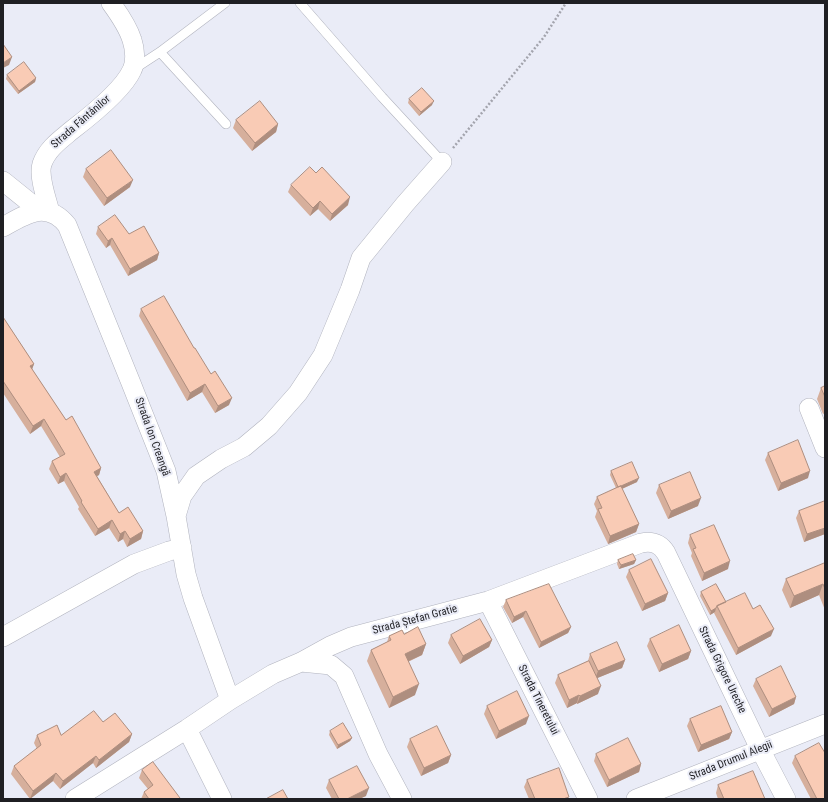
<!DOCTYPE html>
<html>
<head>
<meta charset="utf-8">
<style>
	body { margin:0 }
	#map { position:relative; width:828px; height:802px; overflow:hidden; background:#eaecf7; font-family:"Roboto Condensed",sans-serif }
	canvas { display:block }
	.frame { position:absolute; inset:0; border:4px solid #1f1f23; pointer-events:none }
</style>
</head>
<body>
<div id="map">
<canvas width="828" height="802"></canvas>
<div class="frame"></div>
</div>
<script>
const c = document.querySelector('canvas').getContext('2d');
c.lineJoin = 'round';
function stroke(path, color, width, dash) { c.strokeStyle = color; c.lineWidth = width; c.lineCap = dash ? 'butt' : 'round'; c.setLineDash(dash || []); c.stroke(path); }
function fill(path, color) { c.fillStyle = color; c.fill(path, 'evenodd'); }
function drawText(font, color, halo, rows, align = 'center') {
  c.font = font + ' "Roboto Condensed",sans-serif'; c.lineWidth = 4; c.setLineDash([]); c.textBaseline = 'middle'; c.strokeStyle = halo; c.fillStyle = color; for (const [text, x, y, turn = 0] of rows) {
    c.save(); c.translate(x, y); c.rotate((+turn || 0) * Math.PI / 180); c.textAlign = isNaN(turn) ? turn : align; if (halo) c.strokeText(text, 0, 0); c.fillText(text, 0, 0); c.restore();
  }
}
const path = new Path2D(`
	M453 148 544 37 566 3`);
const lane = new Path2D(`
	M300 3 382 97 442 162
	M160 52 226 124
	M134 69 160 52 225 3`);
const street = new Path2D(`
	M3 181 39 210
	M50 212C47 200 38 176 42 164 47 149 60 140 72 130 89 117 123 90 132 70 136 62 135 49 132 40 128 27 119 14 111 3
	M3 227C26 214 47 200 67 225L131 383 166 471 176 516 186 574 193 598 230 700
	M809 408 825 448
	M176 516 182 496 196 476 221 459 244 447 269 426 298 393 323 355 350 290 361 258 405 204 442 162
	M488 601 588 799
	M3 637 134 564 169 551 182 548
	M301 662 331 665 344 676 378 754 402 799
	M187 729 222 799
	M75 799 187 729 230 700 273 674 301 662 330 646 351 637 488 601 641 543C652 541 660 543 666 553L760 749 786 799
	M636 799 825 724`);
const wall = new Path2D(`
	M7 75 36 78 35 82 18 94 6 79Z
	M409 99 432 105 419 116 408 103Z
	M236 120 278 124 276 132 252 151 233 128Z
	M86 169 130 187 104 206 83 177Z
	M291 185 348 205 330 221 318 209 310 216 288 192Z
	M98 227 129 234 159 253 157 260 128 276 110 245 106 248 96 234Z
	M141 309 194 348 229 405 215 413 202 392 187 401 139 316Z
	M3 317 34 364 32 369 66 420 101 468 99 475 97 476 119 513 143 531 141 539 127 547 123 539 118 542 109 528 95 536 78 509 79 507 64 481 58 484 49 469 52 461 60 457 41 426 30 434 3 393Z
	M825 386V413L823 414 817 399 821 388Z
	M768 453 808 478 778 491 765 460Z
	M611 471 637 482 622 489 639 524 636 532 608 544 595 517 597 511 594 504 597 497 616 488 610 475Z
	M659 485 698 506 668 519 656 493Z
	M825 501V534L804 542 796 518 799 511Z
	M690 535 728 569 702 581 691 556 692 553 688 543Z
	M618 560H636L634 564 619 569 617 564Z
	M825 563V610L819 595 790 608 782 590 786 579Z
	M629 570 668 593 665 601 642 611 626 577Z
	M701 592 726 602 753 609 771 636 736 655 714 613 715 612 710 615 700 596Z
	M506 600 571 627 568 633 539 648 523 617 512 623 503 607Z
	M404 634 426 644 422 655 408 662 415 695 389 708 367 661 371 650 387 642 389 636Z
	M451 635 492 640 489 647 460 664 448 643Z
	M650 639 691 651 688 659 659 672 647 646Z
	M590 654 625 660 622 668 597 678 598 694 577 704V703L567 708 555 683 558 675 588 661Z
	M756 679 796 697 794 704 769 717 753 686Z
	M487 706 526 724 496 739 484 714Z
	M690 719 732 732 729 739 698 752 687 726Z
	M103 722 132 734 129 742 96 768 93 763 60 789 53 781 30 799 11 774 14 766 37 749 34 743 37 735H61Z
	M330 731 352 738 350 741 337 749 329 735Z
	M410 739 451 755 448 763 421 776 407 747Z
	M596 754 641 764 639 772 607 787 594 761Z
	M795 756 825 799H811L792 763Z
	M142 770 180 798V799H141L144 792 148 789 139 778Z
	M329 780 366 796 359 799H332L326 788Z
	M527 780 569 799H529L524 787Z
	M718 785 765 799H718L716 793Z`);
const shadedWall = new Path2D(`
	M12 57 9 65 3 68V63Z
	M36 78 35 82 18 94 19 91Z
	M434 101 432 105 419 116 421 112Z
	M278 124 276 132 252 151 255 143Z
	M133 180 130 187 104 206 107 198Z
	M350 197 348 205 330 221 332 214Z
	M320 201 318 209 310 216 313 208Z
	M112 238 110 245 106 248 108 241Z
	M159 253 157 260 128 276 130 269Z
	M34 364 31 372 30 366Z
	M205 384 202 392 187 401 190 393Z
	M232 398 229 405 215 413 218 406Z
	M44 419 41 426 30 434 33 426Z
	M101 468 99 475 91 479 94 472Z
	M810 471 808 478 778 491 781 483Z
	M66 473 64 481 58 484 60 477Z
	M639 478 637 482 617 491 619 487Z
	M701 498 698 506 668 519 671 511Z
	M112 520 109 528 95 536 98 529Z
	M639 524 636 532 608 544 610 536Z
	M825 528V534L804 542 807 534Z
	M125 531 123 539 118 542 120 534Z
	M143 531 141 539 127 547 130 539Z
	M636 560 634 564 619 569 621 565Z
	M730 561 728 569 702 581 704 573Z
	M823 584 819 595 790 608 794 596Z
	M668 593 665 601 642 611 645 604Z
	M716 608 715 612 710 615 711 611Z
	M526 611 523 617 512 623 514 617Z
	M571 627 568 633 539 648 541 642Z
	M774 629 771 636 736 655 738 648Z
	M492 640 489 647 460 664 463 656Z
	M426 644 422 655 400 665 405 654Z
	M691 651 688 659 659 672 662 664Z
	M625 660 622 668 595 679 598 671Z
	M419 684 415 695 389 708 393 697Z
	M601 686 598 694 577 704 580 696Z
	M579 695 577 703 567 708 569 700Z
	M796 697 794 704 769 717 772 709Z
	M529 716 526 724 496 739 499 731Z
	M732 732 729 739 698 752 701 745Z
	M132 734 129 742 96 768 99 760Z
	M352 738 350 741 337 749 338 745Z
	M451 755 448 763 421 776 424 768Z
	M96 756 93 763 60 789 63 781Z
	M641 764 639 772 607 787 609 780Z
	M56 773 53 781 30 799 33 791Z
	M369 788 366 796 359 799H347Z`);
const building = new Path2D(`
	M3 44 12 57 3 63Z
	M24 62 36 78 19 91 7 75Z
	M422 88 434 101 421 112 409 99Z
	M260 101 278 124 255 143 236 120Z
	M111 150 133 180 107 198 86 169Z
	M310 167 316 173 322 167 350 197 332 214 320 201 313 208 291 185Z
	M115 215 129 234 144 226 159 253 130 269 112 238 108 241 98 227Z
	M164 296 194 348H195L211 374 215 371 232 398 218 406 205 384 190 393 141 309Z
	M3 317 34 364 30 366 66 420 72 416 101 468 94 472 119 513 128 507 143 531 130 539 125 531 120 534 112 520 98 529 81 502 82 501 66 473 60 477 52 461 65 454 44 419 33 426 3 381Z
	M825 386V397L821 388Z
	M798 440 810 471 781 483 768 453Z
	M632 462 639 478 621 486 618 487 611 471Z
	M690 472 701 498 671 511 659 485Z
	M621 486 639 524 610 536 598 509 602 508 597 497Z
	M825 501V528L807 534 799 511Z
	M714 525 730 561 704 573 693 549 696 548 690 535Z
	M633 554 636 560 621 565 618 560Z
	M651 559 668 593 645 604 629 570Z
	M825 563V589L823 584 794 596 786 579Z
	M549 584 571 627 541 642 526 611 514 617 506 600Z
	M716 584 726 602 717 606 716 608 711 611 701 592Z
	M745 593 753 609 760 605 774 629 738 648 717 606Z
	M480 619 492 640 463 656 451 635Z
	M679 625 691 651 662 664 650 639Z
	M418 627 426 644 405 654 419 684 393 697 371 650 391 640 389 636 402 630 404 634Z
	M617 642 625 660 598 671 590 654Z
	M589 661 601 686 580 696 579 695 569 700 558 675Z
	M781 666 796 697 772 709 756 679Z
	M517 691 529 716 499 731 487 706Z
	M721 706 732 732 701 745 690 719Z
	M94 711 103 722 115 713 132 734 99 760 96 756 63 781 56 773 33 791 14 766 41 745 37 735 57 725 61 735Z
	M343 723 352 738 338 745 330 731Z
	M437 726 451 755 424 768 410 739Z
	M628 738 641 764 609 780 596 754Z
	M819 743 825 753V799H817L795 756Z
	M153 762 180 798 179 799H149L144 792 153 785 142 770Z
	M357 766 369 788 347 799H339L329 780Z
	M559 768 569 797 563 799H535L527 780Z
	M753 771 765 799H724L718 785Z
	M283 790 288 799H266Z`);
const streetNames = [
	["Strada Fântânilor",81,122,-41],
	["Strada Ion Creangă",152,437,70],
	["Strada Ștefan Gratie",415,620,-15],
	["Strada Grigore Ureche",722,670,64],
	["Strada Tineretului",538,700,63],
	["Strada Drumul Alegii",731,761,-22]
];
stroke(lane, '#b1b3be', 10);
stroke(street, '#b1b3be', 20);
stroke(path, '#a3a4ad', 2.5, [2, 2]);
stroke(lane, '#fff', 9);
stroke(street, '#fff', 19);
fill(wall, '#d6af9c');
fill(shadedWall, '#ae8e7f');
fill(building, '#f9cbb5');
stroke(building, '#ae8e7f', 1);
drawText('11px', '#1f1f23', '#eaecf7', streetNames);
</script>
</body>
</html>
